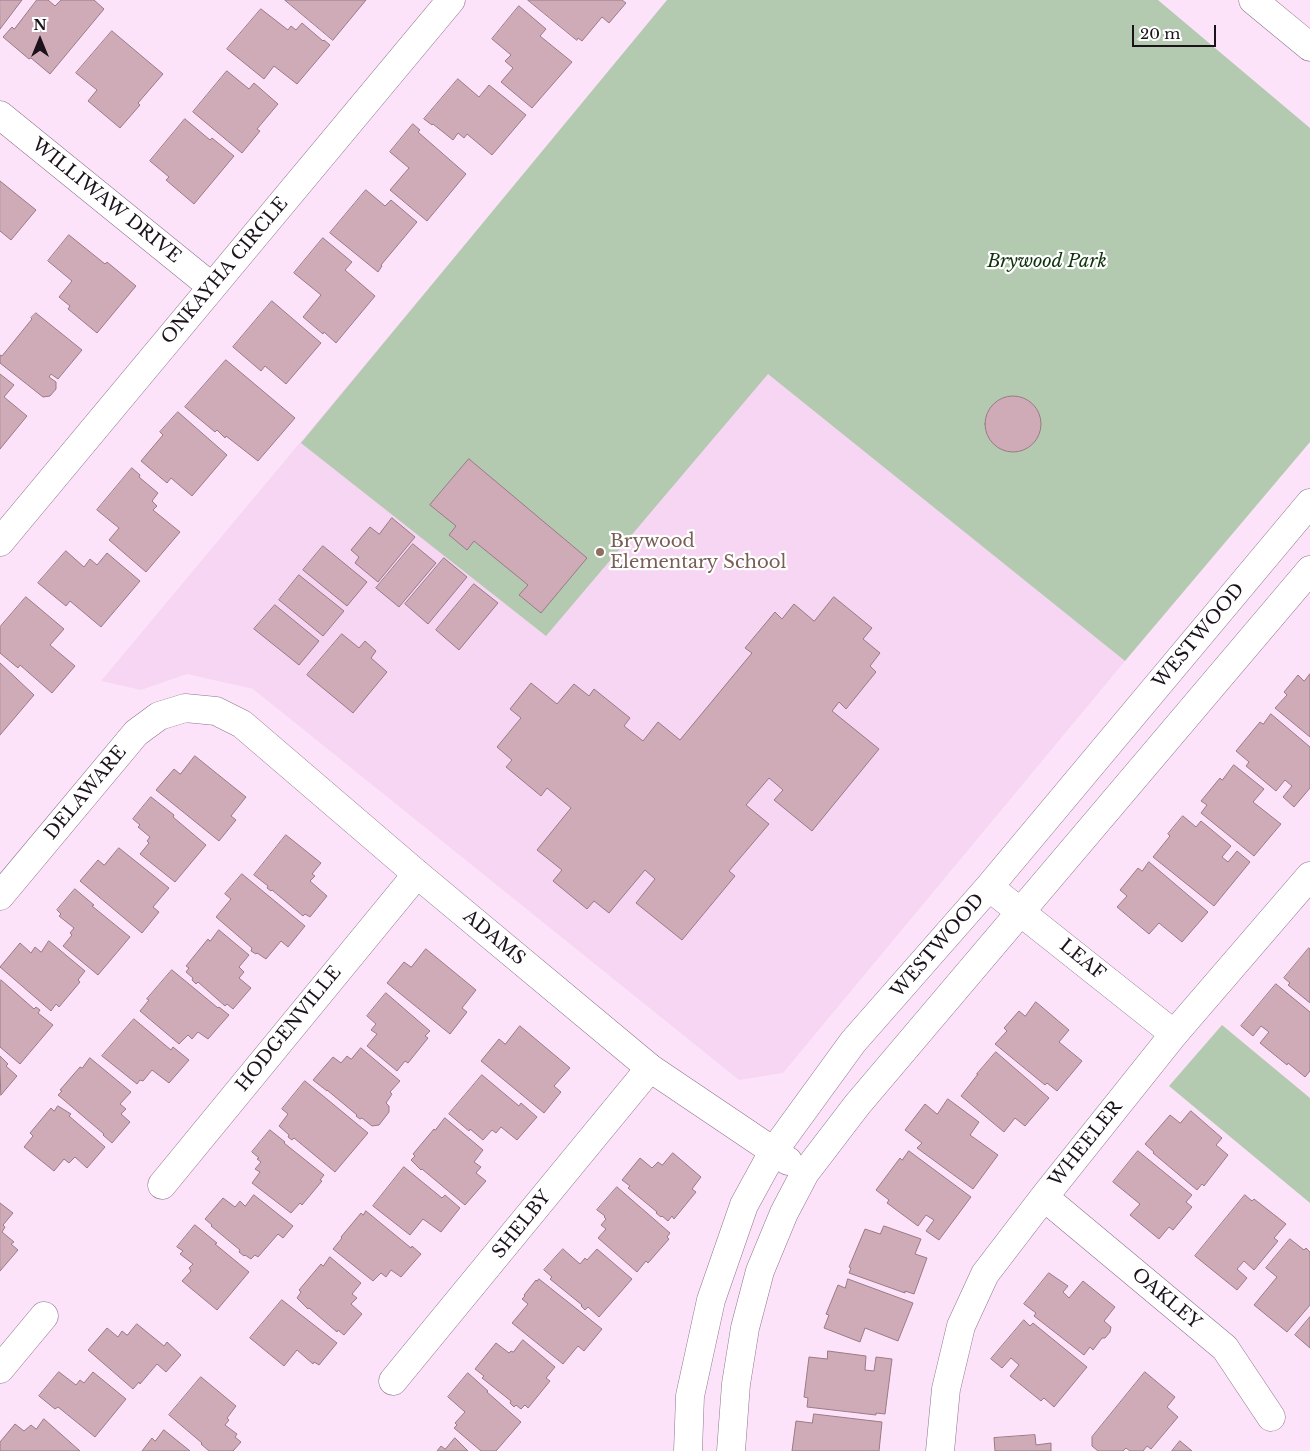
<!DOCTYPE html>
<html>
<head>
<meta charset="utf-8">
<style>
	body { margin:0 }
	#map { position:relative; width:1310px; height:1451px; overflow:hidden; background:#fde3fa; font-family:"Libre Baskerville",serif }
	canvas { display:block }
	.north { position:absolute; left:15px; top:15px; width:50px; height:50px; -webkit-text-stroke:4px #fff; paint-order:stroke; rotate:0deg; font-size:14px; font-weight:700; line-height:20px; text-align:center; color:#1b121a }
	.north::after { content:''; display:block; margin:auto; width:18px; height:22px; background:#1b121a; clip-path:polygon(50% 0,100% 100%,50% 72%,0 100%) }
	.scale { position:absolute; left:1132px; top:25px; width:84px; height:22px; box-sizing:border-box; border:2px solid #1b121a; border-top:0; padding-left:6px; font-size:15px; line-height:18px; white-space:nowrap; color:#1b121a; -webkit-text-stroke:4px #fff; paint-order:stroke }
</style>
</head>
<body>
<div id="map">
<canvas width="1310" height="1451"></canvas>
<div class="north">N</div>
<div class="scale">20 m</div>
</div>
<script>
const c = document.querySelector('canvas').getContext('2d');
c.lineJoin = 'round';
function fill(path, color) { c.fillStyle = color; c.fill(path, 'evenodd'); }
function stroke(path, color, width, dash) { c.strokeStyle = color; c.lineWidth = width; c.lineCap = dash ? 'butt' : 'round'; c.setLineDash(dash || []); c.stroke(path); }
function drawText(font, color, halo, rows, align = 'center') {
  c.font = font + ' "Libre Baskerville",serif'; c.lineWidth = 4.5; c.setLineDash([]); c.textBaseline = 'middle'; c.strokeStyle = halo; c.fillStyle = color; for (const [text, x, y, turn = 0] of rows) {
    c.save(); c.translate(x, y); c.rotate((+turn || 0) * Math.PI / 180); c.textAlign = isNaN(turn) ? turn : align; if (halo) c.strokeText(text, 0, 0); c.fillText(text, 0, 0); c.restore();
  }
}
const built = new Path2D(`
	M520 179 768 373 1125 661 783 1073 739 1080 253 689 187 674 141 690 101 681Z`);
const green = new Path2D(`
	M667 0H1158L1310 128V442L1125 661 768 374 546 636 301 443Z
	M1222 1025 1310 1098V1203L1169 1086Z`);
const building = new Path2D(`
	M0 0H22L0 29Z
	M37 0H48L55 6 61 0H94L104 9 50 74 31 58 29 59 3 37 12 27 14 29Z
	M285 0H366L333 40Z
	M528 0H622L626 3 609 23 602 17 582 41 578 38 577 40Z
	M519 6 546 29 540 36 572 62 532 108 501 82 513 68 505 61 511 55 492 39Z
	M261 9 288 30 291 26 296 30 302 23 323 41 324 40 330 45 297 84 274 66 264 79 227 49Z
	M112 31 163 74 138 103 140 105 120 128 88 101 97 90 76 73Z
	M227 71 249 89 254 83 278 104 257 129 260 131 242 153 193 112Z
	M458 79 479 97 489 85 526 115 492 155 467 134 464 138 458 133 453 140 433 124 432 125 424 119Z
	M185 119 210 140 212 138 234 156 194 204 166 180 169 177 150 161Z
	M413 124 420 130 418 132 466 174 427 221 390 190 409 168 390 152Z
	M0 181 36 210 11 240 0 231Z
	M366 190 385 206 391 200 417 222 381 265 382 266 378 272 330 233Z
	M69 235 105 264 107 262 136 286 97 333 68 309 70 306 59 297 72 281 48 261Z
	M323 238 352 262 345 270 375 296 336 343 324 332 323 334 303 317 321 295 294 273Z
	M272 301 321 343 286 384 265 366 261 371 233 347Z
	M36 313 82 350 58 379 51 374 49 377 56 382V389L50 396 43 397 0 363V355L2 356 32 319 31 318Z
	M226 360 295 418 258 461 226 436 225 438 217 430 215 432 185 407Z
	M0 374 14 385 4 397 27 416 0 449Z
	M985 424a28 28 0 1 1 56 0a28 28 0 1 1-56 0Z
	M178 412 227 455 192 496 171 478 167 483 141 461 163 435 160 432Z
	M469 459 587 558 541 613 519 595 528 585 474 541 467 550 449 535 456 526 430 505Z
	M132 468 140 475 139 477 158 493 152 501 157 506 153 510 180 532 146 572 109 540 119 528 97 510Z
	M392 518 415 537 378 582 355 563 359 557 351 550 370 527 379 534Z
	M413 544 436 563 399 607 376 588Z
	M323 546 367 582 347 606 303 570Z
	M66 551 84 567 90 559 97 565 107 553 140 581 101 627 70 601 66 606 38 583Z
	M444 558 467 577 428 624 405 604Z
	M299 575 344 611 323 636 279 600Z
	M474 584 498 603 459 650 436 630Z
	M26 597 64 629 50 645 75 666 52 693 20 665 18 668 0 653V627Z
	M834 597 872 628 863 639 880 653 870 666 876 672 846 709 839 702 832 711 879 749 812 831 774 800 783 790 769 778 746 805 769 824 729 871 735 876 682 940 636 903 655 879 645 870 609 913 594 901 587 909 553 881 562 870 537 850 571 808 547 788 541 796 506 767 512 760 497 747 521 718 510 709 531 683 557 704 574 684 589 696 594 689 630 718 624 726 643 741 658 722 680 740 752 653 745 648 775 612 782 619 794 604 814 621Z
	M275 605 319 641 299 665 254 629Z
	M342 634 359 648 365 641 376 651 371 658 387 672 353 713 307 675Z
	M0 663 34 695 0 735Z
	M1310 674V737L1275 708 1287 695 1284 692 1298 675 1304 681Z
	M1271 714 1310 747V788L1294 807 1283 797 1292 786 1285 780 1276 791 1246 766 1249 762 1236 751 1260 722 1263 724Z
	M195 756 246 797 231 816 236 820 219 841 156 790 174 769 180 774Z
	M1234 765 1264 789 1253 802 1281 824 1254 856 1201 813 1207 805 1201 801 1220 778 1222 780Z
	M151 797 174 815 173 817 206 845 175 882 140 854 149 843 147 841 150 837 138 827 140 825 133 819Z
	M1183 816 1196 827 1201 821 1231 846 1222 857 1228 862 1237 851 1250 862 1214 906 1153 857 1170 836 1168 834Z
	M286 835 321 863 312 874 315 876 310 881 327 896 310 917 305 914 303 916 272 890 271 891 267 888 268 886 254 875Z
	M119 848 169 888 153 907 159 912 142 933 80 881 98 860 104 865Z
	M1149 862 1208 912 1182 942 1159 923 1149 934 1117 907 1127 896 1120 890 1138 868 1142 871Z
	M242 874 305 926 288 947 281 941 266 959 257 953 256 954 251 951 252 948 216 917 231 899 225 894Z
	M75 889 94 905 92 906 130 937 98 975 63 946 72 935 70 933 74 928 59 916 61 914 57 910Z
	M219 930 249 955 239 967 244 972 239 978 251 988 233 1009 227 1004 225 1006 198 982 196 984 192 980 193 978 186 972 189 968 186 966 208 939 210 941Z
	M49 941 85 971 78 980 80 982 59 1007 56 1004 51 1011 0 967 20 943 31 953 35 947 41 952Z
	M1309 948 1310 949V1003L1288 985 1290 983 1284 978Z
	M426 949 476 990 462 1008 467 1012 450 1034 387 983 404 962 411 967Z
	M172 970 218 1008 219 1007 229 1015 208 1039 198 1032 192 1039 188 1035 179 1044 140 1011 149 1000 147 999Z
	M1 980 34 1009 36 1007 40 1010 38 1013 53 1025 20 1064 0 1047V981Z
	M1276 984 1310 1012V1071L1305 1077 1288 1063 1287 1065 1260 1043 1269 1032 1261 1026 1253 1036 1241 1026Z
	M386 993 430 1031 425 1036 428 1038 408 1063 405 1061 397 1071 367 1046 377 1034 371 1030 376 1024 367 1016Z
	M1036 1002 1069 1030 1059 1042 1082 1061 1057 1091 1047 1083 1045 1085 995 1044 1007 1031 1004 1028 1019 1011 1025 1016Z
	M134 1019 171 1050 173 1047 189 1060 169 1083 152 1070 143 1081 140 1080 137 1084 102 1056Z
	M520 1026 570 1068 554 1086 561 1092 544 1113 481 1061 499 1039 505 1044Z
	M361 1048 400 1081 390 1092 392 1094 386 1103 389 1106V1112L379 1125 372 1126 362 1118 360 1119 356 1116 357 1115 327 1090V1091L313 1080 333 1057 341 1063 347 1056 351 1059Z
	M996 1052 1049 1098 1025 1126 1015 1118 1004 1132 961 1096 978 1074H977Z
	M0 1056 8 1064 6 1066 17 1076 1 1095Z
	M90 1058 131 1092 120 1104 126 1109 121 1114 130 1122 112 1143 103 1135 104 1134 58 1095 62 1091 60 1090 80 1067 82 1068Z
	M482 1075 519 1106 521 1103 537 1117 517 1140 501 1127 496 1133 492 1130 483 1140 470 1129 469 1131 449 1114Z
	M305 1081 368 1133 335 1172 294 1138 292 1140 288 1137 289 1135 279 1126 288 1114 282 1109Z
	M948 1099 979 1122 970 1135 998 1155 973 1189 917 1148 922 1143 905 1130 925 1104 937 1114Z
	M58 1106 71 1114 69 1116 105 1147 87 1168 75 1157 69 1163 64 1159 54 1171 24 1147 33 1136 30 1133 51 1108 54 1111Z
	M1191 1111 1222 1138 1216 1145 1228 1155 1204 1186 1202 1184 1197 1190 1153 1153 1154 1152 1145 1144 1170 1115 1180 1123Z
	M445 1118 483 1150 474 1162 481 1167 476 1173 486 1181 465 1205 422 1169 421 1170 411 1160 415 1156 413 1154 434 1129 435 1130Z
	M270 1130 285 1142 284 1143 324 1175 320 1180 322 1181 302 1205 300 1203 291 1213 252 1183 260 1172 255 1169 261 1162 257 1159 259 1158 252 1152Z
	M909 1151 971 1197 939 1240 926 1231 934 1220 926 1215 918 1226 887 1203 889 1200 876 1190 900 1158 902 1160Z
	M1138 1151 1192 1195 1186 1202 1192 1207 1173 1230 1169 1227 1159 1239 1130 1215 1140 1204 1113 1182Z
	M673 1153 701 1177 692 1189 696 1192 674 1219 672 1216 668 1221 662 1216 661 1217 656 1213 657 1212 628 1188 630 1186 622 1180 640 1158 652 1168 658 1162 662 1165Z
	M404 1167 442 1198 445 1195 460 1208 441 1232 423 1219 410 1235 373 1206Z
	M617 1187 670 1233 667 1237 669 1239 648 1263 646 1261 637 1272 598 1238 606 1229 601 1225 606 1219 604 1217 605 1216 597 1210Z
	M254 1195 293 1226 283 1238 278 1234 258 1257 255 1255 251 1259 245 1255 244 1256 239 1252 240 1250 211 1226 212 1225 205 1219 223 1198 235 1207 240 1201 245 1206Z
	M1245 1195 1252 1201 1254 1199 1286 1224 1274 1238 1278 1241 1254 1270 1244 1261 1237 1269 1247 1278 1237 1290 1195 1256Z
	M0 1203 13 1213 3 1225 5 1227 2 1232 14 1242 11 1244 18 1250 0 1271Z
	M366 1211 411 1248 412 1246 421 1254 401 1277 391 1270 386 1277 381 1273 373 1281 333 1249 342 1238 341 1237 361 1213 363 1215Z
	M195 1225 217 1243 215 1244 249 1272 217 1310 182 1281 191 1271 189 1268 193 1264 180 1254 183 1251 177 1247Z
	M884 1226 921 1239 915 1254 927 1258 914 1294 905 1291V1293L849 1273 851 1268 849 1267 865 1229 880 1234Z
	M1290 1239 1304 1250 1306 1248 1310 1252V1305L1287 1332 1254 1305 1277 1277 1266 1268Z
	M563 1249 580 1264 585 1258 587 1260 597 1249 632 1279 599 1317 588 1307 585 1310 581 1306 582 1305 550 1279 552 1277 544 1270Z
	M330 1257 361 1283 352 1294 357 1298 351 1304 362 1314 344 1335 338 1330 337 1332 309 1308 308 1309 297 1298 301 1292 299 1290 321 1264 323 1266Z
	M1049 1273 1068 1286 1063 1292 1069 1298 1083 1281 1115 1307 1104 1321 1111 1327 1110 1332 1105 1338H1102L1093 1350 1090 1347 1084 1355 1034 1316 1036 1313 1024 1304Z
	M539 1279 602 1329 584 1351 578 1346 563 1364 512 1323 528 1304 522 1299 525 1296 524 1295 536 1280 537 1281Z
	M848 1279 913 1303 898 1341 865 1328 860 1342 824 1328 829 1315 826 1314 838 1285 845 1288Z
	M282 1300 337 1343 319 1365 314 1362 313 1364 297 1350 284 1366 250 1338Z
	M1310 1317V1348L1295 1335Z
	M1024 1320 1030 1326 1033 1323 1087 1367 1054 1407 1044 1398 1041 1401 1010 1376 1019 1365 1011 1358 1002 1368 991 1359Z
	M137 1324 164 1346 167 1342 181 1355 166 1372 157 1364 140 1384 139 1382 133 1389 88 1350 107 1328 118 1337 122 1331 127 1335Z
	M523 1340 555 1367 546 1378 550 1381 528 1408 525 1405 521 1409 516 1405 514 1407 510 1403 511 1401 482 1378 484 1376 475 1369 496 1343 509 1353 511 1351 513 1352Z
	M828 1351 866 1356 865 1370 874 1371 876 1357 892 1359 885 1414 876 1413V1415L807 1407 808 1398 804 1397 809 1357 827 1359Z
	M59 1372 76 1385 80 1380 84 1383 93 1372 126 1399 95 1437 58 1407 55 1409 39 1396Z
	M1145 1372 1175 1397 1167 1407 1178 1417 1151 1449 1147 1446 1143 1451H1130L1126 1448 1123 1451H1098L1092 1446V1437Z
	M468 1373 488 1391 487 1392 521 1422 496 1451H481L454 1428 457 1425 455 1423 465 1412 448 1397Z
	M201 1377 236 1406 227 1418 229 1420 225 1425 237 1434 235 1437 241 1442 233 1451H209L201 1444 202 1443 169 1415Z
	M814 1414 882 1422 879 1451H792L796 1421 812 1423Z
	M44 1419 80 1451H0V1442L15 1424 24 1431 31 1425 36 1429Z
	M164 1430 190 1451H142L152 1438 155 1441Z
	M1035 1435 1036 1445 1051 1443V1451H995L994 1438Z
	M455 1438 468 1451H437L441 1446 445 1449Z
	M1180 1441 1192 1451H1172Z`);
const minor = new Path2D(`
	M0 115 212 287
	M0 542 451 0
	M162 1185 417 874
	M1044 1197 1225 1348 1271 1417
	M0 1369 44 1316
	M393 1381 650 1068
	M940 1451 946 1389 961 1326 985 1274 1044 1197 1174 1034 1310 876`);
const tertiary = new Path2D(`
	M989 887 1174 1034
	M0 896 136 733 159 716 185 708 216 711 242 724 417 874 650 1068 788 1161
	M688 1451 690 1396 711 1300 744 1205 773 1152 853 1042 989 887 1310 503
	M731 1451 736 1384 745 1328 760 1271 784 1213 805 1173 857 1105 1310 570`);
const secondary = new Path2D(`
	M1253 0 1310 47`);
const markers = [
	[600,552,5,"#8d6e63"]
];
const streetNames = [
	["WILLIWAW DRIVE",106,201,39],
	["ONKAYHA CIRCLE",225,271,-50],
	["WESTWOOD",1199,636,-50],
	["DELAWARE",86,793,-50],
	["ADAMS",494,938,40],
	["WESTWOOD",938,946,-49],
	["LEAF",1082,960,39],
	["HODGENVILLE",289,1029,-51],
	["WHEELER",1086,1144,-51],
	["SHELBY",522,1225,-51],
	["OAKLEY",1166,1299,40]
];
const parkNames = [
	["Brywood Park",1047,262]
];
const educationNames = [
	["Brywood",610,542],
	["Elementary School",610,563]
];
fill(built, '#f6d6f3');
fill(green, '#b3cab0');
fill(building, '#cfabb8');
stroke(building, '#9a7a85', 1);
stroke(minor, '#8c768b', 29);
stroke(tertiary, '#8c768b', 29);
stroke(secondary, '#8c768b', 29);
stroke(minor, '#fff', 28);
stroke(tertiary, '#fff', 28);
stroke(secondary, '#fff', 28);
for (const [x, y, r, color] of markers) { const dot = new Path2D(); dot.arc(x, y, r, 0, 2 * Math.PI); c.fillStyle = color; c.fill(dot); stroke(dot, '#fff', 2); }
drawText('18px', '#1b121a', '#fff', streetNames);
drawText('italic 18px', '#10330d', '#fff', parkNames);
drawText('18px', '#785e54', '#fff', educationNames, 'left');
</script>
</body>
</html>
